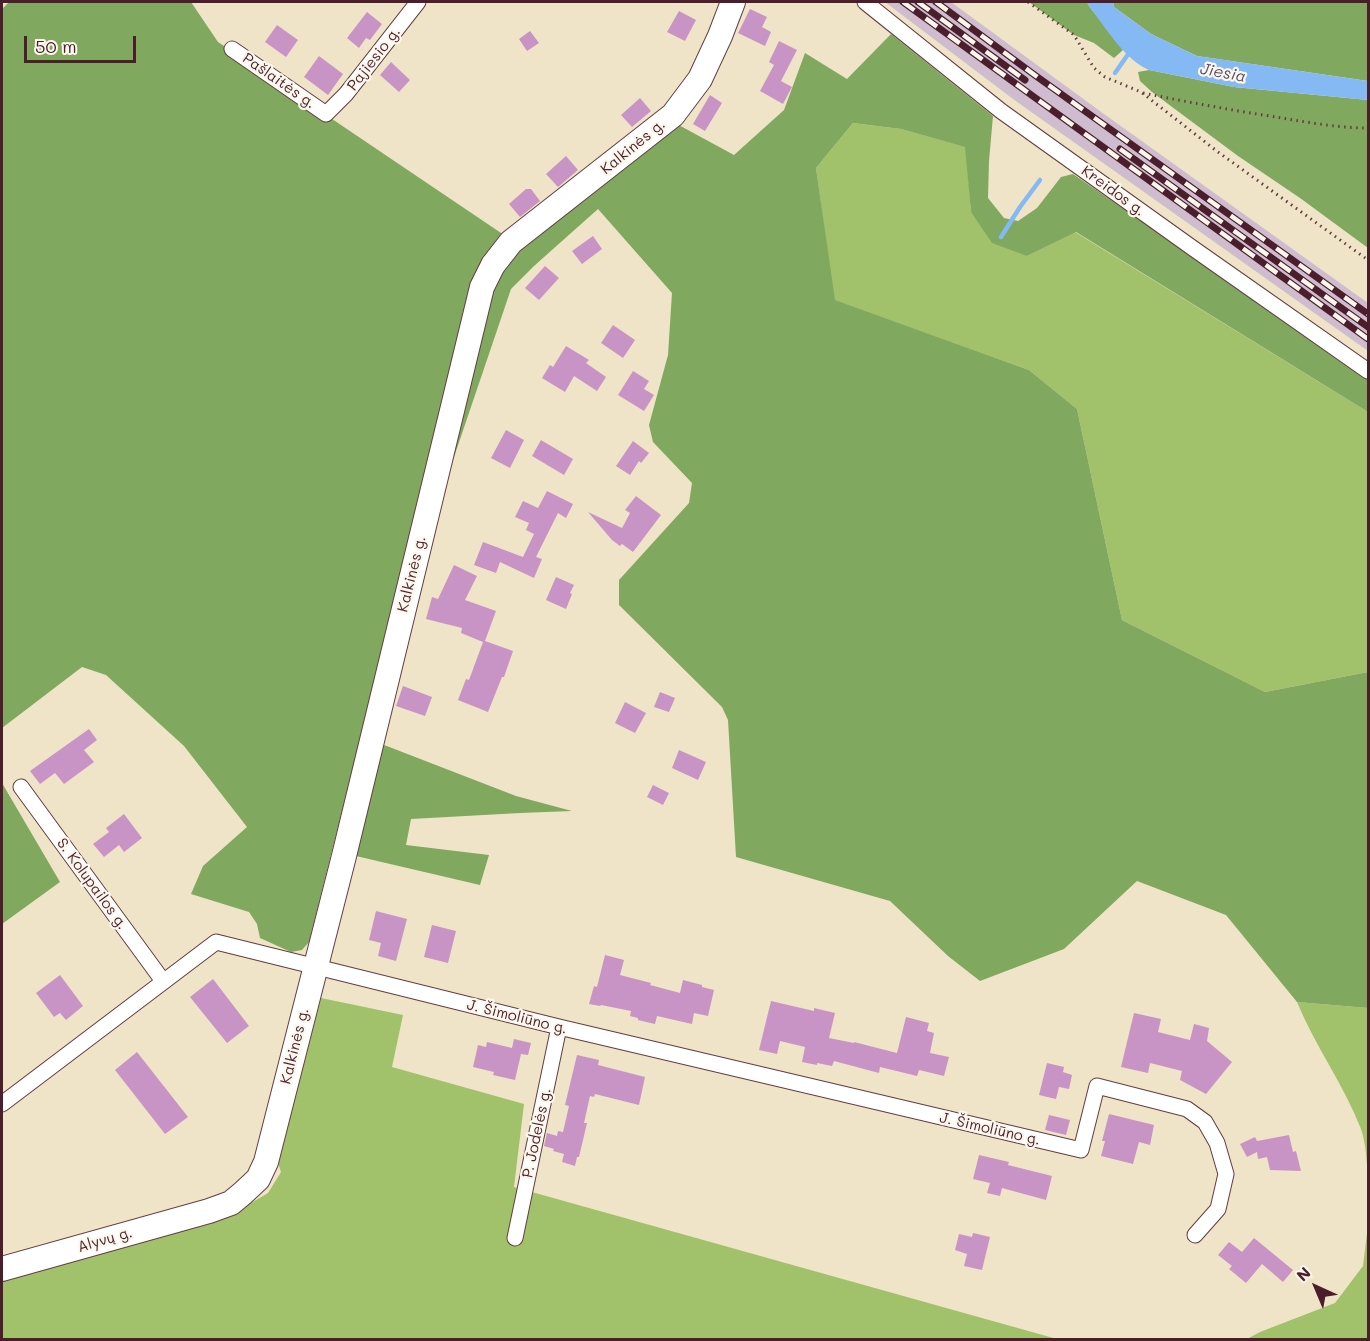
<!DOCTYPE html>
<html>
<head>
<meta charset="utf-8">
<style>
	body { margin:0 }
	#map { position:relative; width:1370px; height:1341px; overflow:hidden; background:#efe4c7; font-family:Mali,sans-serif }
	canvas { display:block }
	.frame { position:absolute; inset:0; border:3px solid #4a1f2b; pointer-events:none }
	.north { position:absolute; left:1286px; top:1257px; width:60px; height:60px; -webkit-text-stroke:4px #fbf7ec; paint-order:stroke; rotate:316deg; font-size:16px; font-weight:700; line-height:24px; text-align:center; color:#4a1f2b }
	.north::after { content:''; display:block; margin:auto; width:21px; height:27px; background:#4a1f2b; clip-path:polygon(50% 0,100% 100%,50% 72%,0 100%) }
	.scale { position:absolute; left:24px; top:36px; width:112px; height:27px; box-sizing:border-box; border:3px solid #4a1f2b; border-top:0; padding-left:8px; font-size:18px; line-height:21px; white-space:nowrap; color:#4a1f2b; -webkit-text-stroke:4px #fbf7ec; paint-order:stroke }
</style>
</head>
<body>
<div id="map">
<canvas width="1370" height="1341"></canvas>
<div class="frame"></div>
<div class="north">N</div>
<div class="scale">50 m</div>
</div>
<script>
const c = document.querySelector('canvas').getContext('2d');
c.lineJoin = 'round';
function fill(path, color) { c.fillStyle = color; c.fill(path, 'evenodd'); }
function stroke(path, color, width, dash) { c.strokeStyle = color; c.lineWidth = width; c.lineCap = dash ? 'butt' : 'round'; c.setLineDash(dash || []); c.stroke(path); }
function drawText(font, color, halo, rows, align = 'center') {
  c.font = font + ' Mali,sans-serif'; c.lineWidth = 4.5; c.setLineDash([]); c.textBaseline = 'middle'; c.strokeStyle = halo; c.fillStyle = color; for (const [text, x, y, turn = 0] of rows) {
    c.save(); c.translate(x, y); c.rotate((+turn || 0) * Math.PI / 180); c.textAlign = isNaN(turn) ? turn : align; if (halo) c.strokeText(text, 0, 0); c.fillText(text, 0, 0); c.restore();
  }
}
const industrial = new Path2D(`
	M885 2H951L1104 114 1368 303V351L1013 99Z`);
const green = new Path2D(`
	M853 123 901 129 966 147 971 212 1027 256 1075 232 1368 412V672L1265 692 1122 620 1077 409 1029 370 834 300 816 168Z
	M321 998 403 1015 392 1067 524 1104 514 1187 1057 1339 2 1340V1276L220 1217 251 1203 268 1193 281 1172 278 1163 281 1152Z
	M1297 1002 1368 1008V1180C1367 1164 1366 1143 1361 1129 1344 1085 1315 1046 1297 1002Z
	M1368 1225V1339H1247L1260 1332 1335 1303 1363 1266Z`);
const forest = new Path2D(`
	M9 2H191L218 42 504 235 452 373 309 942 302 950 291 952 260 938 257 924 249 912 191 894 203 866 247 827 184 746 106 675 82 667 2 728V9Z
	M1029 2H1087L1089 6 1123 50 1114 58 1094 43 1074 35Z
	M1113 2H1368V81L1197 56 1151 34 1114 7Z
	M891 34 993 116 989 161 988 198 1004 218 1018 221 1037 208 1061 177 1073 174 1368 377V412L1076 232 1027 256 992 243 971 212 965 147 901 129 853 123 816 168 835 300 1029 370 1077 409 1122 620 1265 692 1368 672V1008L1297 1002 1226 915 1137 881 1064 949 980 981 948 956 890 901 736 857 728 720 722 707 619 605V580L689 503 692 483 653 442 649 425 668 355 672 293 598 209 534 266 511 289 453 460 447 448 497 275 512 251 675 123 734 155 784 110 805 53 847 79Z
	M1149 70 1234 87 1368 100V248L1300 198 1238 156 1152 92 1140 81 1138 72Z
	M379 743 516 796 572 811 520 813 411 819 406 845 489 855 480 885 356 856Z
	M2 783 60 882 2 924Z`);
const water = new Path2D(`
	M1087 2H1113L1114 7 1151 34 1197 56 1368 81V100L1234 87 1149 70C1124 59 1106 28 1089 6Z`);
const stream = new Path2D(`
	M1115 73 1129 53
	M1001 237 1020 207 1040 180`);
const building = new Path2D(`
	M750 9 767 17 762 27 771 32 765 46 738 33Z
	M679 11 696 20 685 41 667 32Z
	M367 12 382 24 370 40 366 38 359 48 347 38Z
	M277 25 298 40 286 57 265 42Z
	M530 31 539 43 527 51 519 39Z
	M779 41 797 50 781 81 792 87 783 104 760 91 774 65 769 62Z
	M319 56 343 74 328 95 304 77Z
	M391 62 410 80 399 92 380 75Z
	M710 95 722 103 705 131 693 124Z
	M640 98 651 111 632 127 621 115Z
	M566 156 578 170 558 187 546 174Z
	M526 189H531L540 201 520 217 509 204Z
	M593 236 602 249 582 264 572 251Z
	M545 266 559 278 539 300 525 288Z
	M613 325 635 340 623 358 601 343Z
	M566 346 589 360 586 363 606 377 597 391 574 376 565 392 542 378 550 365 553 367Z
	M633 371 649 381 644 389 654 395 644 411 618 395Z
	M506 430 524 440 510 468 491 458Z
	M541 440 573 459 564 475 532 456Z
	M633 441 649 453 641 463 639 461 630 475 616 466Z
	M547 491 573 504 566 518 558 513 536 557 542 559 534 578 500 562 496 573 474 565 483 542 523 557 534 534 526 530 529 523 515 517 523 501 538 508Z
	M636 496 661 515 633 552 622 544 620 546 612 540 588 512 622 528 630 513 625 510Z
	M454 565 477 576 465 600 496 611 485 641 513 651 504 677H502L488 712 458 700 466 679 469 680 483 642 461 633 462 628 426 619 432 597 438 599Z
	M556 577 574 585 570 593 572 594 566 609 546 600Z
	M403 686 432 697 425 716 396 706Z
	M660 692 675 698 669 712 654 707Z
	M625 702 646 713 635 733 615 723Z
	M89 729 97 740 84 750 94 762 64 784 55 773 40 784 30 771Z
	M679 750 706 762 698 780 672 768Z
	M653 785 669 793 663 805 647 797Z
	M124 814 142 838 124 852 119 845 104 857 93 844 109 832 106 828Z
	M376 911 407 919 396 961 378 956 381 943 369 940Z
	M432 925 456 931 448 963 424 957Z
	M605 955 624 960 620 975 651 983 650 985 680 993 683 980 702 985V987L714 990 708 1016 694 1013 692 1024 657 1016 655 1024 638 1020V1018L630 1016 631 1011 601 1005 600 1006 589 1004 594 986 597 987Z
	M60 975 83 1006 66 1020 60 1013 54 1017 36 993Z
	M213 979 249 1026 227 1043 190 997Z
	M771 1001 814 1011V1008L835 1013 829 1038 854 1043V1042L897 1053 906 1017 929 1023 927 1031 934 1033 930 1053 949 1057 944 1076 919 1070 917 1076 880 1067 879 1073 834 1061 832 1066 817 1063V1065L802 1062 805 1047 780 1041 777 1054 759 1050Z
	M1134 1013 1161 1019 1158 1032 1190 1040 1194 1024 1209 1028 1207 1041 1232 1062 1206 1094 1180 1080 1182 1071 1150 1063 1148 1073 1121 1067Z
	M514 1039 531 1043 528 1055 521 1054 515 1080 493 1075 494 1072 473 1067 478 1045 486 1047 487 1042 512 1048Z
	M137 1052 188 1117 165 1134 115 1070Z
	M577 1055 599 1060 598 1065 645 1077 639 1105 595 1094 594 1097 590 1096 584 1123H587L579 1157H577L575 1166 562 1162 564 1154 553 1151 554 1149 544 1146 547 1133 557 1136 558 1131 563 1132 569 1106 565 1105Z
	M1047 1063 1064 1067 1063 1072 1072 1075 1069 1089 1059 1087 1056 1099 1039 1095Z
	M1109 1114 1154 1125 1150 1145 1139 1142 1133 1164 1101 1156 1105 1141H1102Z
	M1049 1115 1070 1120 1066 1135 1045 1130Z
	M1289 1135 1293 1152 1296 1151 1301 1171 1270 1170 1267 1157 1258 1159 1257 1152 1247 1157 1240 1144 1255 1137 1257 1141Z
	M979 1155 1009 1162 1008 1165 1052 1176 1046 1200 1002 1188 1000 1196 987 1193 990 1183 973 1179Z
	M973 1233 990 1237 982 1270 964 1266 967 1254 955 1250 959 1234 972 1237Z
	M1254 1238 1293 1270 1283 1282 1262 1264 1246 1283 1229 1269 1232 1266 1218 1255 1229 1242 1242 1252Z`);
const path = new Path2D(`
	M1028 2 1074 35 1094 68 1105 77 1141 92 1218 152 1368 260
	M1143 93C1187 102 1231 110 1276 117 1306 122 1338 128 1368 128`);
const street = new Path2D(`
	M865 2 1001 111 1194 249 1368 371
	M232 49 326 114 346 94 418 2
	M21 787 163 981
	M2 1104 216 942 559 1027 1081 1150 1097 1086 1187 1109 1205 1122 1217 1143 1226 1174 1218 1209 1195 1235
	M515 1238 559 1027`);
const primary = new Path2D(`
	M2 1269 209 1211 231 1203 243 1193 258 1179 266 1162 344 856 482 287 493 265 511 242 673 115 700 79 720 36 733 2`);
const rail = new Path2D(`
	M903 2 1368 339
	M918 2 1025 80
	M936 2 1036 76 1368 314
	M1120 149 1368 327`);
const streetNames = [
	["Pajiesio g.",374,59,-52],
	["Pašlaitės g.",279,81,35],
	["Kalkinės g.",633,147,-39],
	["Kreidos g.",1113,191,36],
	["Kalkinės g.",412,574,-76],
	["S. Kolupailos g.",92,884,54],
	["J. Šimoliūno g.",517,1017,14],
	["Kalkinės g.",295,1046,-76],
	["J. Šimoliūno g.",990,1129,13],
	["P. Jodelės g.",537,1133,-78],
	["Alyvų g.",105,1240,-16]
];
const waterNames = [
	["Jiesia",1223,73,10]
];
fill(industrial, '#cfbdcf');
fill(green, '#a1c26b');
fill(forest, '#80a85f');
fill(water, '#85b9f3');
stroke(stream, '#85b9f3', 4.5);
fill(building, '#c894c5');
stroke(street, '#633d42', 17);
stroke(primary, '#633d42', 26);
stroke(path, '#633d42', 3, [1.5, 4.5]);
stroke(street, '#fff', 15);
stroke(primary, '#fff', 24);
stroke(rail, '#4a1f2b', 7);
stroke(rail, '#fbf7ec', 4.5, [14]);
drawText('15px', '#4a1f2b', '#fbf7ec', streetNames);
drawText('italic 16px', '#5c4d67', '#fbf7ec', waterNames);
</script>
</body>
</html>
